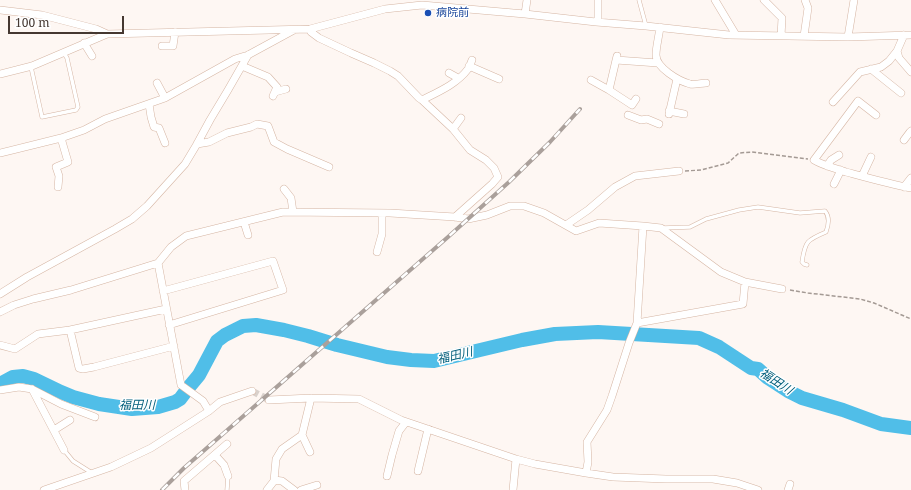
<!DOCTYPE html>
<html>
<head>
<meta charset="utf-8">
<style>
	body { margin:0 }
	#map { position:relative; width:911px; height:490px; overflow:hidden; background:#fef7f3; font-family:"Noto Serif",serif }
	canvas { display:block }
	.scale { position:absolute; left:8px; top:16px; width:116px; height:18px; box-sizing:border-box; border:2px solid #453831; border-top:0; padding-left:5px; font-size:12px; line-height:14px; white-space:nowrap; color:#453831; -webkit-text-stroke:3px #fff; paint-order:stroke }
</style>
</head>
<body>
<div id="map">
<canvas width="911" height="490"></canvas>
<div class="scale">100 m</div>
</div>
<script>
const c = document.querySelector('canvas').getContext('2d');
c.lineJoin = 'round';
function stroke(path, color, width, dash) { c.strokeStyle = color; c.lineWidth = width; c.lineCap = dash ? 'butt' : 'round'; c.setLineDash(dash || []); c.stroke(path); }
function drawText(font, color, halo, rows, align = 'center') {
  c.font = font + ' "Noto Serif","Noto Sans JP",serif'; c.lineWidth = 3; c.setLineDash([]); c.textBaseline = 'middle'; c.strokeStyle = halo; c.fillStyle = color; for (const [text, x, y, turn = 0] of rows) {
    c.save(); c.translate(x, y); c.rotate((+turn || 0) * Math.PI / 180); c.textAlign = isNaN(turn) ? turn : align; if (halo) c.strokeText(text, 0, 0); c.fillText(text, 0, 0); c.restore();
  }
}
const river = new Path2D(`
	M0 384 13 377 23 376 34 379 61 392 73 397 99 404 132 409 158 407 175 402 180 399 189 387 199 375 217 341 225 335 243 326 256 325 284 330 308 336 337 345 387 357 411 360 434 361 522 340 555 334 598 332 699 338 719 347 751 368 758 369 768 378 788 391 802 398 843 410 881 424 911 428`);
const minorTunnel = new Path2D(`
	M252 391 269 400`);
const path = new Path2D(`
	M685 171 701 170 728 163 739 153 752 152 808 159
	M790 290 808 293 860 299 874 303 911 319`);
const service = new Path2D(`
	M639 0 646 26
	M31 67 42 117 76 110 78 107 67 58 64 53
	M663 228 690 227 706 219 739 210 758 207 800 213 825 211C830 217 829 224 826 232 807 240 805 241 802 262L804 264 807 265
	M64 450 73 461 92 473
	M227 490 228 476`);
const minor = new Path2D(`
	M715 0 736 35
	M764 0 782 18 781 36
	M0 10 42 15 96 29 107 34
	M525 14 527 0
	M598 22V0
	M660 27C659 36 656 47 656 55 656 68 679 81 690 84 695 85 701 83 706 83
	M310 29 311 32 319 38 351 53 374 63 390 71 398 76 419 98 422 100 453 129 470 150 486 160 494 168 498 177 492 184 455 217
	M904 35 897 51 899 58 911 72
	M804 36 808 8 805 0
	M848 37 854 0
	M84 43 92 56
	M162 46H173L175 32
	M617 56 616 60 658 63
	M242 66 268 77 277 87 273 96
	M469 66 499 79
	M871 69 901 93
	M449 73 458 78
	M0 74 32 66 107 34 310 29 385 9 422 5 525 14 596 22 646 26 729 35 848 37 911 35
	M591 80 609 90 616 60
	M157 83 165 98
	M609 90 632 105 636 99
	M275 92 286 89
	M422 100C438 92 457 84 468 69 470 66 471 63 472 60
	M833 102 860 72 881 67 889 61 897 51
	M149 104 151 117 154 127 159 128 165 143
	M669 111 684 114
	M669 114 677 79
	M628 115 641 120 647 119 659 124
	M876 115 858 101 814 160C824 166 835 168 846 172 868 178 889 184 911 188
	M453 129 461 118
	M904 140 910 132 911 131
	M197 144 209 142 227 133 251 127 257 124 268 126 274 142 287 149 329 167
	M0 153 61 138 84 130 105 119 165 98 235 59 248 55 294 30
	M827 166 831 160 839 155
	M862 176 871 157
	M834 184 841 170
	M58 187 59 176 56 167 68 162 61 138
	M904 187 911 178
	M284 189 291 198 293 212
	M244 222 248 235
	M566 225 588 210 615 187 635 176 679 171
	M377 252 382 234V213
	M158 263 181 385 203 401 209 411
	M163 291 273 261 283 290 169 325
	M0 294 27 277 115 229 132 219 147 206 185 164 197 144 210 120 228 90 248 55
	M166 309 70 330 79 368 83 369 94 367 174 346
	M0 312 14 305 33 299 71 290 158 263 171 247 186 236 283 212 390 213 455 217 468 219 487 215 510 206H524L544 213 576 231 599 223 643 226 661 228 721 272 745 282 782 289
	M637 323 743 304 745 282
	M0 345 15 349 38 334 70 330
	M32 389 64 450
	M0 390 19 387 32 389 61 404 95 417
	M269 400 311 398 359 399 401 420 516 459 535 464 586 473 613 477 666 479H713L737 483 758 490
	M54 430 70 420
	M302 435 310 452
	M215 455 224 465 228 476
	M418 471 428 429
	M586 473 588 462 587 442 607 410 612 396 629 343 637 323 643 226
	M387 476 392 455 399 431 406 422
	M274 480 282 481 294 490
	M44 490 111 467 151 448 209 411 220 402 252 391
	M185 490 184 481 227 444
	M267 490 274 481 276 459 282 449 302 435 311 398
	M301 490 317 485
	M513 490 516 459
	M788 490 790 484`);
const rail = new Path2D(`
	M162 490 184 468 448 237 509 182 550 142 580 109`);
const markers = [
	[428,13,4,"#1a4fb4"]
];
const transitNames = [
	["病院前",436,13]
];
const waterNames = [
	["福田川",455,356,-13],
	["福田川",776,382,33],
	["福田川",137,406]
];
stroke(river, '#50bee8', 14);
stroke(minorTunnel, '#d9d1cc', 7, [7, 3.5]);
stroke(service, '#d5b5a3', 4.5);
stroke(minor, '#d5b5a3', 8);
stroke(path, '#a49a94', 1.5, [4, 2]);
stroke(service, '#fff', 3.5);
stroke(minor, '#fff', 7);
stroke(rail, '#aaa09b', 4);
stroke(rail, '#fff', 2.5, [8]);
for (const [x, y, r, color] of markers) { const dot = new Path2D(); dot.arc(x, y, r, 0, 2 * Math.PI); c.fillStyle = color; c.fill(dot); stroke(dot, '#fff', 1.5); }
drawText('11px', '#164399', '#fff', transitNames, 'left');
drawText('italic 12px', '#005e7b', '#fff', waterNames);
</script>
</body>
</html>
